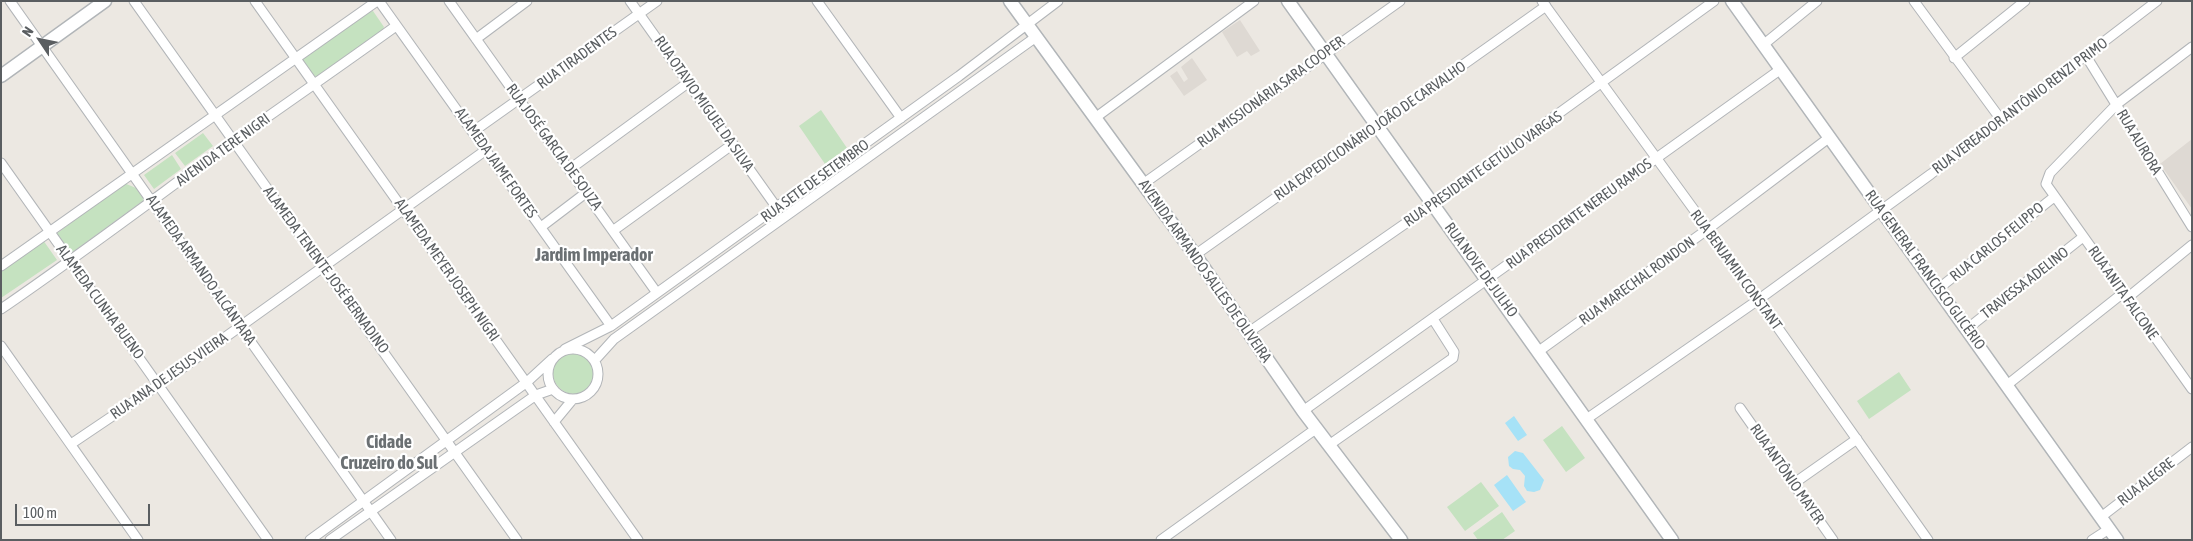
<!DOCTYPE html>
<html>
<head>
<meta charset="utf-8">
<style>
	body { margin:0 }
	#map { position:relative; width:2193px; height:541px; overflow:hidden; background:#ece8e2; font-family:"Asap Condensed",sans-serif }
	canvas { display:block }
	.frame { position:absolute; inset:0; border:2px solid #5a5e61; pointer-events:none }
	.north { position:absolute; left:15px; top:15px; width:50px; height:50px; -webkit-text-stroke:4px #fff; paint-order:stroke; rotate:304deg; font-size:14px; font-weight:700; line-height:20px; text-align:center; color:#5a5e61 }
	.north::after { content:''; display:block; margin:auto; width:18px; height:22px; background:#5a5e61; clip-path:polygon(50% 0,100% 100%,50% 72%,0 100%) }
	.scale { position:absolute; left:15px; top:504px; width:135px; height:22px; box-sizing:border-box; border:2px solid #5a5e61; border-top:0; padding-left:6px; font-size:15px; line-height:18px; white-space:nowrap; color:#5a5e61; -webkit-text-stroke:4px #fff; paint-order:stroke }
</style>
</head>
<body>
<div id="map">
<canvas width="2193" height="541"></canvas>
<div class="frame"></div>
<div class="north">N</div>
<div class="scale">100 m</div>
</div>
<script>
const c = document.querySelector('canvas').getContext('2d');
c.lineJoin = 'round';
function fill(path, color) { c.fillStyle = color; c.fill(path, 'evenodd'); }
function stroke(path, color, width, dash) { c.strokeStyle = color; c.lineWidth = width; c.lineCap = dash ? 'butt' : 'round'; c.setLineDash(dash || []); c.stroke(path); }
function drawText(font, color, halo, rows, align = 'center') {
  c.font = font + ' "Asap Condensed",sans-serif'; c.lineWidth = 4.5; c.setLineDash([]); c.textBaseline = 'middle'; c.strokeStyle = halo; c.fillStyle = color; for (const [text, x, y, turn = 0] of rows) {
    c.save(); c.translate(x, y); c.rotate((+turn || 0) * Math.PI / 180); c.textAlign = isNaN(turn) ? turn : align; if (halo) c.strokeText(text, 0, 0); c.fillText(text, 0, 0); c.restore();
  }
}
const education = new Path2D(`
	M1240 20 1260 51 1251 56 1247 51 1237 57 1222 32Z
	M1192 58 1207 80 1184 96 1170 76 1177 71 1184 82 1188 79 1181 67Z
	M2192 139V209L2160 164Z`);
const green = new Path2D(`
	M373 11 384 27 382 31 317 77 310 74 302 59 367 12Z
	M821 110 847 148 825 164 799 126Z
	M203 133 213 146 185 166 175 153Z
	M172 155 181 169 154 189 144 175Z
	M124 183 136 188 144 200 70 254 56 234Z
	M43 240 57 260 1 298V271Z
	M553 373a21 21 0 1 1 42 0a21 21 0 1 1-42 0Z
	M1899 372 1911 390 1869 419 1857 401Z
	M1562 426 1585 458 1566 472 1543 440Z
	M1481 482 1499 506 1465 531 1447 507Z
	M1502 512 1515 531 1502 540H1478L1473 533Z`);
const water = new Path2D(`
	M1514 416 1527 435 1518 441 1505 423Z
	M1515 451 1523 453 1544 480 1540 490 1534 492 1527 491 1524 486 1525 476 1520 470 1513 469 1509 466 1508 457Z
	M1507 475 1526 502 1513 511 1494 485Z`);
const street = new Path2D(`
	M10 1 391 540
	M134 1 517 540
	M255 1 638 540
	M379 1 611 326
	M449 1 657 293
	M630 1 777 208
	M817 1 901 118
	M1542 1 1708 229 1928 540
	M1914 1 2002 121
	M476 39 527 1
	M1763 45 1817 1
	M2192 47 2117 104 2050 173 2046 184 2192 389
	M2086 56 2192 227
	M1954 58 2025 1
	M1095 118 1254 1
	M474 131 657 1
	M1 163 268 540
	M570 169 689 82
	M1143 184 1400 1
	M541 227 587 192
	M614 230 733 144
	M1195 255 1546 6
	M1 266 377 1
	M1938 289 2054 197
	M2126 299 2192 245
	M1 309C80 255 155 198 232 142 287 103 342 65 396 26
	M1967 329 2083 237
	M1249 332 1432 205 1714 1
	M1 346 138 540
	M548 374a25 25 0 1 1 50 0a25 25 0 1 1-50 0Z
	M565 349 611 326 959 76 1058 1
	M1539 351 1708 229 1830 137
	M595 360 614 339 1036 37
	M2007 385 2123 293
	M1740 408 1833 540
	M1303 411 1781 69
	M1588 418 1758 300 1931 174 2157 1
	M554 422 573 399
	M71 444 160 384 486 150
	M1329 445 1453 358 1454 352 1433 319
	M1793 484 1857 439
	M2101 517 2192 447
	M310 540 527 382 552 359
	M330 540 536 395 553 389
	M1161 540 1317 428
	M2092 540 2109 529`);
const secondary = new Path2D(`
	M1010 1 1195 255 1303 411 1401 540
	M1288 1 1672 540
	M1732 1 2117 540
	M1 76 105 1`);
const streetNames = [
	["RUA TIRADENTES",577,58,-36],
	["RUA MISSIONÁRIA SARA COOPER",1271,92,-36],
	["RUA OTAVIO MIGUEL DA SILVA",704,104,55],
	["RUA VEREADOR ANTÔNIO RENZI PRIMO",2020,106,-37],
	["RUA EXPEDICIONÁRIO JOÃO DE CARVALHO",1370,131,-35],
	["RUA AURORA",2139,142,59],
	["RUA JOSÉ GARCIA DE SOUZA",554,147,54],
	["AVENIDA TERE NIGRI",223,150,-36],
	["ALAMEDA JAIME FORTES",496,163,55],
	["RUA PRESIDENTE GETÚLIO VARGAS",1483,169,-35],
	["RUA SETE DE SETEMBRO",815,181,-36],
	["RUA PRESIDENTE NEREU RAMOS",1579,214,-36],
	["RUA CARLOS FELIPPO",1997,242,-39],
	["ALAMEDA ARMANDO ALCÂNTARA",201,270,55],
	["ALAMEDA TENENTE JOSÉ BERNADINO",326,270,54],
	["ALAMEDA MEYER JOSEPH NIGRI",447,270,55],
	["RUA NOVE DE JULHO",1481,270,54],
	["RUA BENJAMIN CONSTANT",1736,270,54],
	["RUA GENERAL FRANCISCO GLICÉRIO",1925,270,54],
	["AVENIDA ARMANDO SALLES DE OLIVEIRA",1205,271,55],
	["RUA MARECHAL RONDON",1637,281,-36],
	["TRAVESSA ADELINO",2025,283,-38],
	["RUA ANITA FALCONE",2123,293,55],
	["ALAMEDA CUNHA BUENO",100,302,54],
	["RUA ANA DE JESUS VIEIRA",169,376,-35],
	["RUA ANTÔNIO MAYER",1787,474,55],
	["RUA ALEGRE",2146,482,-38]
];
const quarterNames = [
	["Jardim Imperador",594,255],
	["Cidade",389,442],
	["Cruzeiro do Sul",389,463]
];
fill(education, '#ded9d3');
fill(green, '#c5e2c0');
fill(water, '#a6e2f7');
stroke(street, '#b2b5b8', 11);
stroke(secondary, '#b1b5b8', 15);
stroke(street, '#fff', 9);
stroke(secondary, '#fff', 12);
drawText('15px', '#5a5e61', '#fff', streetNames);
drawText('bold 18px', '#6b7073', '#fff', quarterNames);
</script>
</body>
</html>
